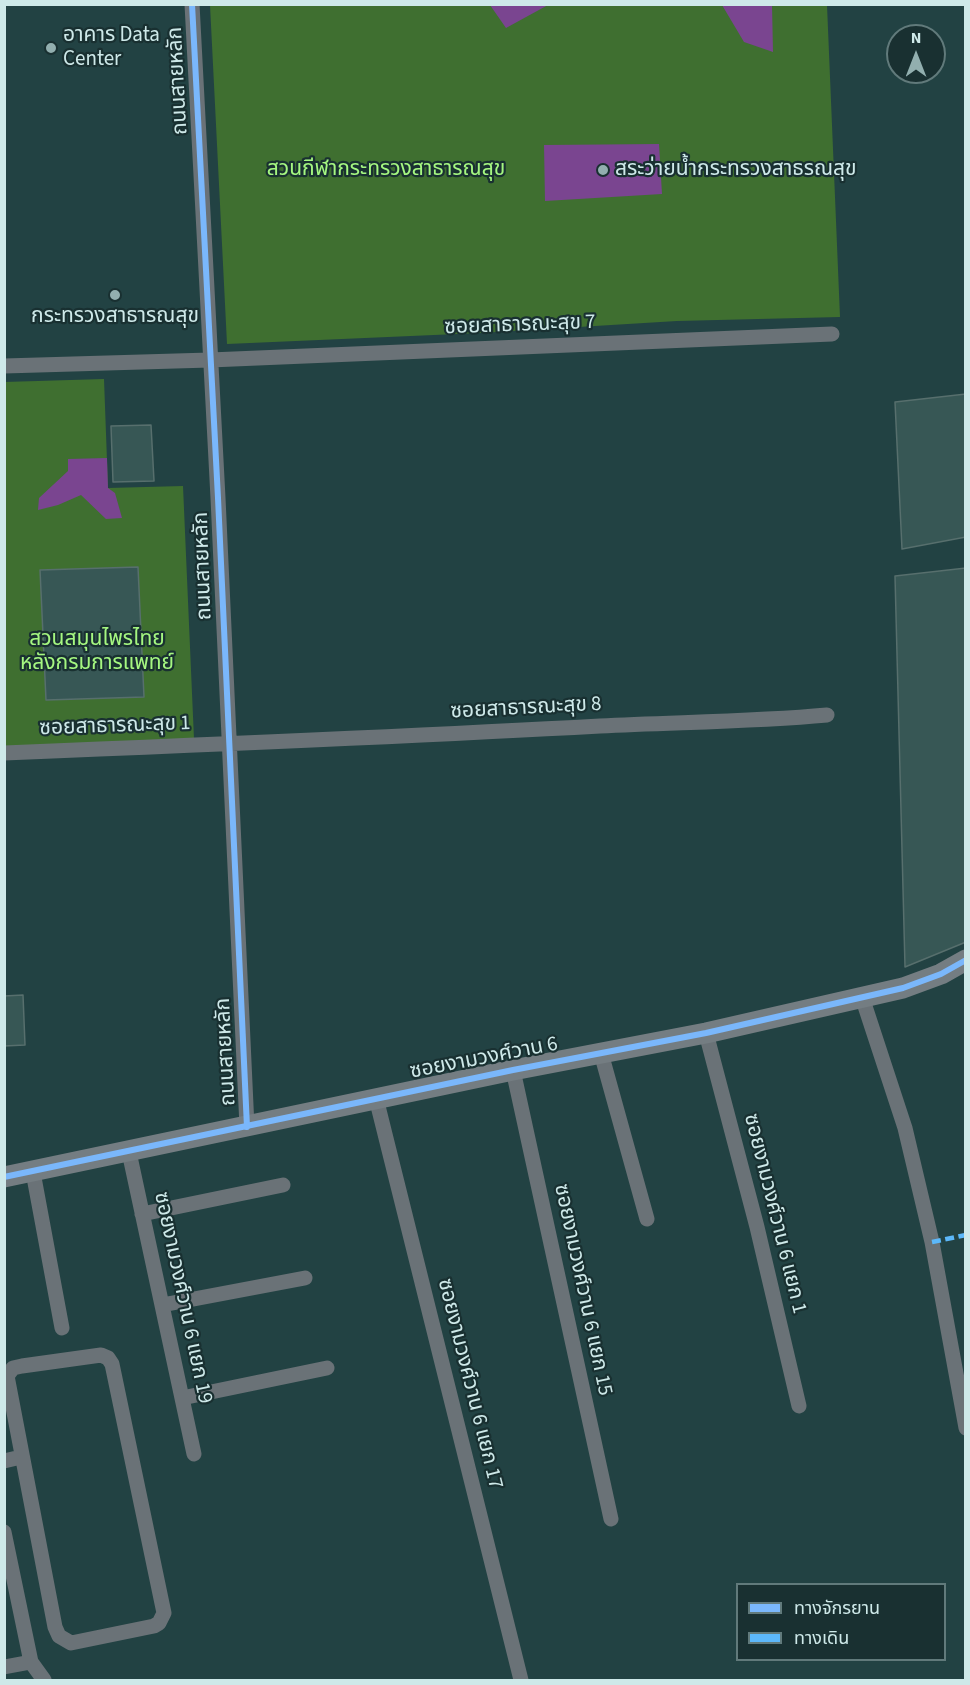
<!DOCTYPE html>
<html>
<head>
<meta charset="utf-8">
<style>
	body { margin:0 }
	#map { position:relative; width:970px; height:1685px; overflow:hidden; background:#224243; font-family:"Source Sans 3","Noto Sans Thai",sans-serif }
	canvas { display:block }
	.frame { position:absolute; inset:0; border:6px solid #cee9e9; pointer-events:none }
	.legend { position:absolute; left:736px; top:1583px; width:210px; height:78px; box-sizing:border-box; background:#193031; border:2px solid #617a7b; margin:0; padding:8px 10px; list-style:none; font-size:18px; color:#cee9e9 }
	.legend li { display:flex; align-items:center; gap:12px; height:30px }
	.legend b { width:30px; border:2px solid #617a7b }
	.north { position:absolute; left:886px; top:24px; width:60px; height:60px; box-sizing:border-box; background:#193031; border:2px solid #617a7b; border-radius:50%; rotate:0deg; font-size:16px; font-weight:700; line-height:24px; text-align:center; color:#cee9e9 }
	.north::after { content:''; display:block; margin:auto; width:21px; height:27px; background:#92afaf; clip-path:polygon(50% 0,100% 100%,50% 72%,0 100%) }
</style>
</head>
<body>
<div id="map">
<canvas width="970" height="1685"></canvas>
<div class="frame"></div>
<ul class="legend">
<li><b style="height:8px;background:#7ab7fb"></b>ทางจักรยาน</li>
<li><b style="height:8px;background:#5cb8fa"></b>ทางเดิน</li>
</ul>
<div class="north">N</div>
</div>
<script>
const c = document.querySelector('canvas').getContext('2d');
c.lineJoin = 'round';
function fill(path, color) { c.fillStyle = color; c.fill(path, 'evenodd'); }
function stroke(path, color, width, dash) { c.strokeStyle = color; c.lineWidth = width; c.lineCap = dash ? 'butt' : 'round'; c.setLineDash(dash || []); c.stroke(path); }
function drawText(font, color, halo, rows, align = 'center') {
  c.font = font + ' "Source Sans 3","Noto Sans Thai",sans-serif'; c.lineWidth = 4.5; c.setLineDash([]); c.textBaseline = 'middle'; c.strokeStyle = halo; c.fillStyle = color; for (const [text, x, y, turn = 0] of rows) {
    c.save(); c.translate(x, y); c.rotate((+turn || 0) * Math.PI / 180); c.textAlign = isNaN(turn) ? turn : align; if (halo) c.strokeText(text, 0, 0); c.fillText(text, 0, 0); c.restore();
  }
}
const green = new Path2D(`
	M210 5H827L840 317 677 321 480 333 227 344Z
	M104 379 108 488 183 486 194 739 5 750 4 382Z`);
const water = new Path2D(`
	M490 5V4L548 5 506 28Z
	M722 5H772L773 52 744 42Z
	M659 144 662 194 545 201 544 145Z
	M107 458 108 488 115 493 122 518 106 519 81 495 58 505 38 510 39 498 68 471V459Z`);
const building = new Path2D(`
	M966 394V537L902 549 895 402Z
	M151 425 154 481 113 482 111 426Z
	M138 567 144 697 46 700 40 570Z
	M966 568V942L905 967 895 576Z
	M23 995 25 1045 4 1046V996Z`);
const street = new Path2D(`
	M192 4 218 498 247 1127
	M4 366 210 360 832 334
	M4 753C203 745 401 737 600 726 675 722 751 722 827 715
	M862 997 905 1128 932 1242 966 1428
	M706 1033 757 1227 799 1406
	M601 1053 647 1219
	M513 1070 611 1519
	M376 1098 521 1680
	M129 1152 194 1454
	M33 1172 62 1328
	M142 1214 283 1185
	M162 1305 305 1278
	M101 1355 108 1358 112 1364 164 1613 159 1623 154 1626 71 1643 59 1636 55 1627 7 1376 13 1368 22 1366Z
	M182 1398 327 1368
	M4 1461 21 1457
	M4 1532 31 1662 44 1680
	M4 1667 31 1662`);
const secondary = new Path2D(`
	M4 1177 513 1070 706 1033 903 988 941 974 966 960`);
const quiet = new Path2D(`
	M932 1242 966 1235`);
const cycleway = new Path2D(`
	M192 4 218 498 247 1127
	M4 1177 513 1070 706 1033 903 988 941 974 966 960`);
const markers = [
	[51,48,6,"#92afaf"],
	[603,170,6,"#92afaf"],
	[115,295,6,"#92afaf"]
];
const poiNames = [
	["อาคาร Data",63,36],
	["Center",63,60],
	["สระว่ายน้ำกระทรวงสาธรณสุข",615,170],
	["กระทรวงสาธารณสุข",115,317,"center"]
];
const streetNames = [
	["ถนนสายหลัก",179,81,-93],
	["ซอยสาธารณะสุข 7",520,326,-2],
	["ถนนสายหลัก",204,566,-92],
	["ซอยสาธารณะสุข 8",526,709,-3],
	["ซอยสาธารณะสุข 1",115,727,-2],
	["ถนนสายหลัก",227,1052,-93],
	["ซอยงามวงศ์วาน 6",484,1059,-11],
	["ซอยงามวงศ์วาน 6 แยก 1",774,1214,76],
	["ซอยงามวงศ์วาน 6 แยก 15",582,1290,78],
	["ซอยงามวงศ์วาน 6 แยก 19",182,1298,78],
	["ซอยงามวงศ์วาน 6 แยก 17",469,1384,76]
];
const parkNames = [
	["สวนกีฬากระทรวงสาธารณสุข",386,170],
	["สวนสมุนไพรไทย",97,640],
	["หลังกรมการแพทย์",97,664]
];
fill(green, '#3f6f30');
fill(water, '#7a4590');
fill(building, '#375755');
stroke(building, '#576f6d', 1.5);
stroke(street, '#6a7277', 15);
stroke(secondary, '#747d82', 21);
stroke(quiet, '#5cb8fa', 4.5, [9, 4.5]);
stroke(cycleway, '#7ab7fb', 6);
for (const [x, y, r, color] of markers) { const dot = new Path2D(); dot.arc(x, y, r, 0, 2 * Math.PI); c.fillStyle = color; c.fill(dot); stroke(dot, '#193031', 2); }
drawText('21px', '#cee9e9', '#193031', poiNames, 'left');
drawText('21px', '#cee9e9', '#193031', streetNames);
drawText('21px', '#a5f781', '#193031', parkNames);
</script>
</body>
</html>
